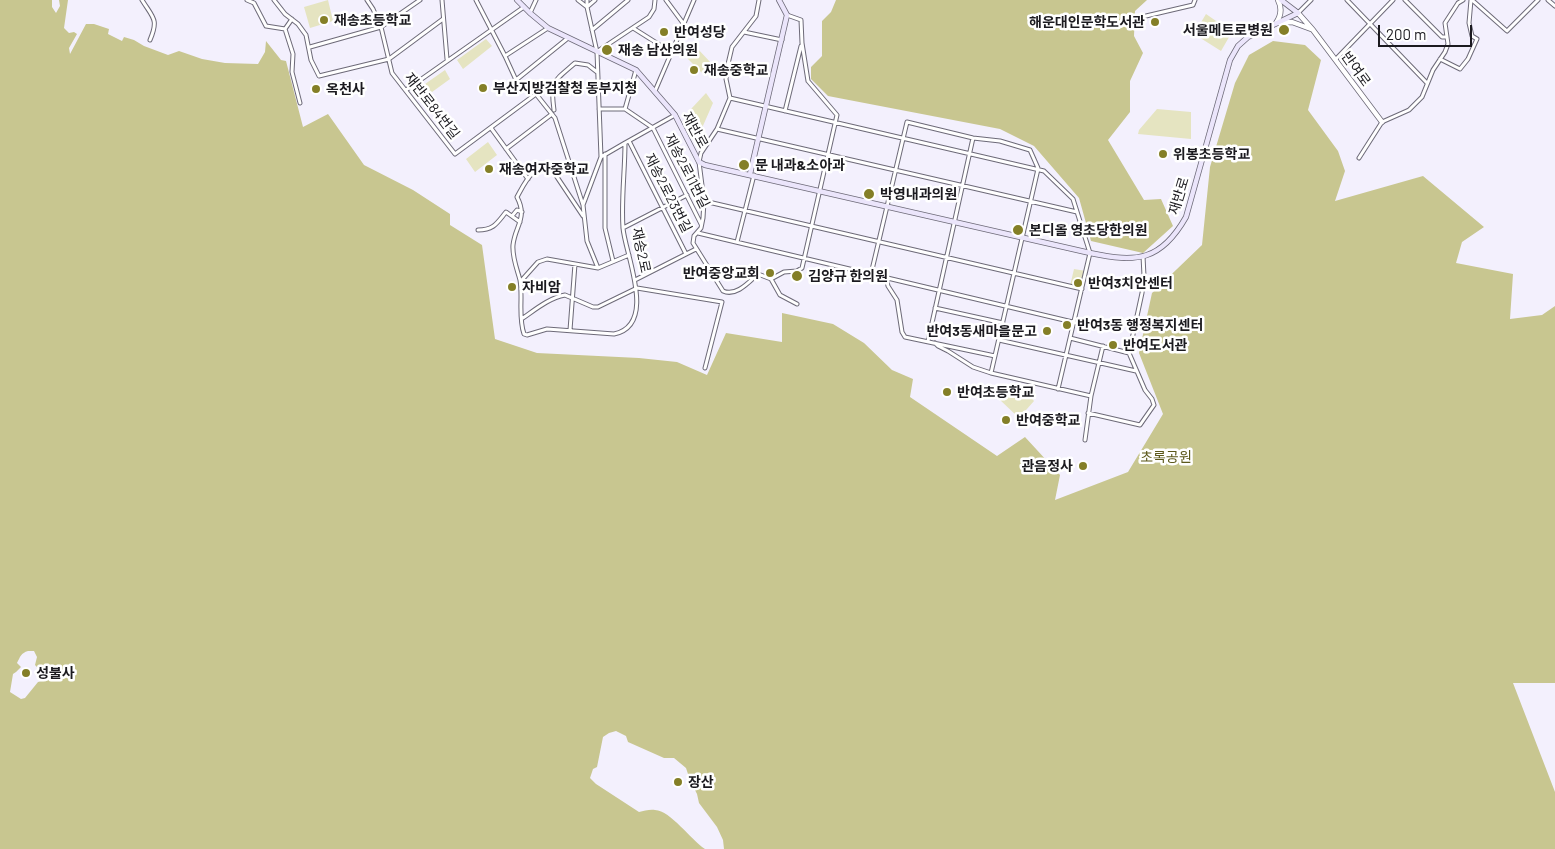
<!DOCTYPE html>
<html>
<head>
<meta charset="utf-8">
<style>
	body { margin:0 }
	#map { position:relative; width:1555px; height:849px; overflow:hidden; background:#f3f0fd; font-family:Barlow,sans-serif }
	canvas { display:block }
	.scale { position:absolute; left:1378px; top:25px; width:94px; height:22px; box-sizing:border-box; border:2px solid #1b1a1f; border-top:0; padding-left:6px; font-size:15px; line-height:18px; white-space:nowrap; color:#1b1a1f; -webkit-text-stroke:4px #fff; paint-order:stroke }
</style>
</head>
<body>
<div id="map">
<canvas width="1555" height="849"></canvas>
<div class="scale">200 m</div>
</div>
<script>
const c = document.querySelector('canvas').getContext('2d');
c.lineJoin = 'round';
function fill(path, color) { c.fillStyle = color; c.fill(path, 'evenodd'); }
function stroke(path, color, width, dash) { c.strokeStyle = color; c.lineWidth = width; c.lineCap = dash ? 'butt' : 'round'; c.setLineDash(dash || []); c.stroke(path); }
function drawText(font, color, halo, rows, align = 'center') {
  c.font = font + ' Barlow,"Noto Sans KR",sans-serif'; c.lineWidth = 5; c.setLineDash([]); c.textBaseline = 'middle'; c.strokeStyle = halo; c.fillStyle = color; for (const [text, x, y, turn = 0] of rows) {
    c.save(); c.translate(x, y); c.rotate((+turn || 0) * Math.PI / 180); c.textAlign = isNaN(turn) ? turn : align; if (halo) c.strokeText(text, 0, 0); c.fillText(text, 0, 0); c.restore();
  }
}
const green = new Path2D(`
	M328 0 333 21 310 28 304 7Z
	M1206 14 1232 32 1221 51 1194 34Z
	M486 39 492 46 463 69 457 60Z
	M696 47 713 65 704 75 686 57Z
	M445 70 450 79 421 100 415 91Z
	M706 93 713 103 702 128 691 109Z
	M1157 109 1191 112V139L1138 134 1139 130Z
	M488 142 497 155 475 172 466 159Z
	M1074 269 1086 271 1082 289 1070 286Z
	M1010 389 1021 398 1027 393 1034 401 1019 418 999 399C999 392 1003 388 1010 389Z`);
const forest = new Path2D(`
	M0 0H52V7L56 13 60 6 59 0H68L64 28 69 33 74 32 77 34 69 48 70 54 86 24H94L109 29 108 34 122 41 124 37 134 40 144 46 168 55 179 51 202 59 225 63 258 64 265 52 266 41 281 60 286 61 303 127 328 114 364 165 413 190 450 214V225L482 245 495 339 537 353 639 358 677 362 707 375 726 333 782 342V313L833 324 864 343 892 370 913 379 910 397 997 456 1025 437 1060 475 1055 500 1128 472 1163 414 1139 353 1152 293 1202 245 1210 167 1235 83 1249 55 1273 41 1305 45 1321 60 1308 110 1338 151 1345 171 1335 201 1423 176 1484 227 1462 242 1456 263 1513 274 1510 319 1542 315 1555 306V683H1513L1555 792V849H724L723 840 717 827 699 803 697 794 690 780 686 768 674 758H664L628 742 626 736 616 731 609 733 603 737 597 767 593 769 590 778 596 784 639 812C644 811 650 809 655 810 671 811 690 839 705 849H0ZM28 651H34L37 657 35 665 38 668 49 666 51 675 48 680 38 682 25 698 21 699 10 692 13 674 16 672 21 667 17 663C20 657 21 653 28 651Z
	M836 0H1147L1135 11 1134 36 1143 53 1130 81V112L1108 140 1144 200 1161 199 1173 226 1143 253 1091 241 1079 198 1034 146 1000 129 828 96 811 79V67L822 56V21L831 12Z`);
const minor = new Path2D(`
	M142 0C153 18 159 19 150 40
	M247 0 254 3 266 26 285 29
	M274 0 285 14 298 24 306 35 311 60 319 76 389 59 443 19
	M367 0 373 9 381 27 392 73 455 154 536 94
	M442 0 447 59
	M476 0 505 56 516 80 536 94 555 118 583 205
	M578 0 587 7 595 0
	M587 0V7L597 52 601 157
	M666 0 683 23
	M759 0 756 16 732 47 728 64 726 79 730 98 717 129 701 153 699 162 704 201 703 218 701 228 694 236 693 243 723 291C736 297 749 282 758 274L771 279 784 272 797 271 802 268 837 115 808 81 802 43 801 20 787 15
	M1347 0 1427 83
	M1405 0 1442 37H1447
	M1472 0 1507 31 1538 0
	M1548 0 1555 6
	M530 13 536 0
	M1298 13 1311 0
	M1146 16 1193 5 1195 0
	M633 28 671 52
	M285 29 293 54 292 72 300 103
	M285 29 292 19
	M592 30 628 0
	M744 32 782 40
	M310 47 381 27 420 0
	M598 51 649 17 654 9 655 0
	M505 56 548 28
	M1336 59 1393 0
	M1440 59 1460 69 1468 59 1477 39 1472 36 1469 23 1471 0
	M516 80 568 38
	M406 90 524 7
	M655 91 694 0
	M730 98 1044 171 1073 199 1090 253 1058 389
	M599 109H625L653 128 701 224
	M625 109 636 70
	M554 110C550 81 553 82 575 63L588 65 597 72
	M785 111 801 46
	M491 128 528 179
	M717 129 1077 212
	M629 141 686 254
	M506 149 552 114
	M605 154V228L613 261
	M1359 158 1382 122 1409 110 1422 97 1433 70 1445 52 1448 44 1445 23 1458 3 1463 0
	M704 201 1082 289
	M512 216 517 210 522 212
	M583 216 553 171C533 162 525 183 517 197 528 218 515 226 513 245 512 257 517 269 520 280 523 297 518 317 524 334L527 335 547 329 614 334C658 325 625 254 623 228 621 200 625 171 625 143L675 115
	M623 228 687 195
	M478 230C494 230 497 223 506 212L520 222
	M698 233 1081 324
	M737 242 754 175
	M598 268 587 241 583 205 601 157 625 143
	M871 274 907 122 973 138 1000 141 1030 150 1038 168
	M886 277 888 286 897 300 902 332 905 337 995 356
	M771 279 780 295 797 304
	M635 280 696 249
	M521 281 538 262 547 259 598 268 629 255
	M935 308 1003 323
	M523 318C536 309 549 298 565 295L593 307H598L637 288 722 302 705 368
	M570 330 575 264
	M1070 338 1129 353
	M999 340 1136 371
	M928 341 973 138
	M935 343 938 346 948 351 973 367 991 373 1091 396
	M991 373 1038 169
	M1088 413 1140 425 1154 405 1152 399 1145 390 1129 353 1142 293 1144 276 1143 256
	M1085 440 1091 396 1103 346`);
const tertiary = new Path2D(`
	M1298 13 1313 30 1382 122
	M1276 23C1281 16 1282 8 1278 0
	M1277 23 1292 22 1311 29`);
const secondary = new Path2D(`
	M517 0 530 13 548 28 636 70 675 115 699 162 705 165 1090 253C1137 263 1161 261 1186 217L1230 60 1238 46 1248 37 1298 13 1281 0
	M750 174 787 15 779 0`);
const markers = [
	[324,20,5,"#847f27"],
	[1155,22,5,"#847f27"],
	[1284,30,6,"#847f27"],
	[664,32,5,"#847f27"],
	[607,50,6,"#847f27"],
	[694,70,5,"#847f27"],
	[483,88,5,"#847f27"],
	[316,89,5,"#847f27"],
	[1163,154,5,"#847f27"],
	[744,165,6,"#847f27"],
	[489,169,5,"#847f27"],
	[869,194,6,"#847f27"],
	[1018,230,6,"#847f27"],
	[770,273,5,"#847f27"],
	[797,276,6,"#847f27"],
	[1078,283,5,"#847f27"],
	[512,287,5,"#847f27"],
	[1067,325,5,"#847f27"],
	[1047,331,5,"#847f27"],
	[1113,345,5,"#847f27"],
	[947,392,5,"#847f27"],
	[1006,420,5,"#847f27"],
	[1083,466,5,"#847f27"],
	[26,673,5,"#847f27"],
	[678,782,5,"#847f27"]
];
const poiNames = [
	["재송초등학교",334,20],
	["해운대인문학도서관",1145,22,"right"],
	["서울메트로병원",1273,30,"right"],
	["반여성당",674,32],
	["재송 남산의원",618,50],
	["재송중학교",704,70],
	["부산지방검찰청 동부지청",493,88],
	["옥천사",326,89],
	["위봉초등학교",1173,154],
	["문 내과&소아과",755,165],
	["재송여자중학교",499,169],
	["박영내과의원",880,194],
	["본디올 영초당한의원",1029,230],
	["반여중앙교회",760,273,"right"],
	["김양규 한의원",808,276],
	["반여3치안센터",1088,283],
	["자비암",522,287],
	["반여3동 행정복지센터",1077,325],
	["반여3동새마을문고",1037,331,"right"],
	["반여도서관",1123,345],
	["반여초등학교",957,392],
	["반여중학교",1016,420],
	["관음정사",1073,466,"right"],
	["성불사",36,673],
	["장산",688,782]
];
const streetNames = [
	["반여로",1356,69,54],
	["재반로84번길",432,106,52],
	["재반로",695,130,62],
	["재송2로11번길",687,171,63],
	["재송2로23번길",668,193,63],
	["재반로",1179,196,-73],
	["재송2로",641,250,78]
];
const parkNames = [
	["초록공원",1166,457]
];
fill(green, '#e5e4c1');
fill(forest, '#c8c690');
stroke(minor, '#6d6a78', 5);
stroke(tertiary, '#6d6a78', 6);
stroke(secondary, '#6d6a78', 6);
stroke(minor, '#fff', 3);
stroke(tertiary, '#fff', 4.5);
stroke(secondary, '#ebe5fb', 4.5);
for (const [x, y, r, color] of markers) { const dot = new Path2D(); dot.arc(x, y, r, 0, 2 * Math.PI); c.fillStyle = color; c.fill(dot); stroke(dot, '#fff', 2); }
drawText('bold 14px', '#1b1a1f', '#fff', poiNames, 'left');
drawText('14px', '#1b1a1f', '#fff', streetNames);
drawText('14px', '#5c581b', '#fff', parkNames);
</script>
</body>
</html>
